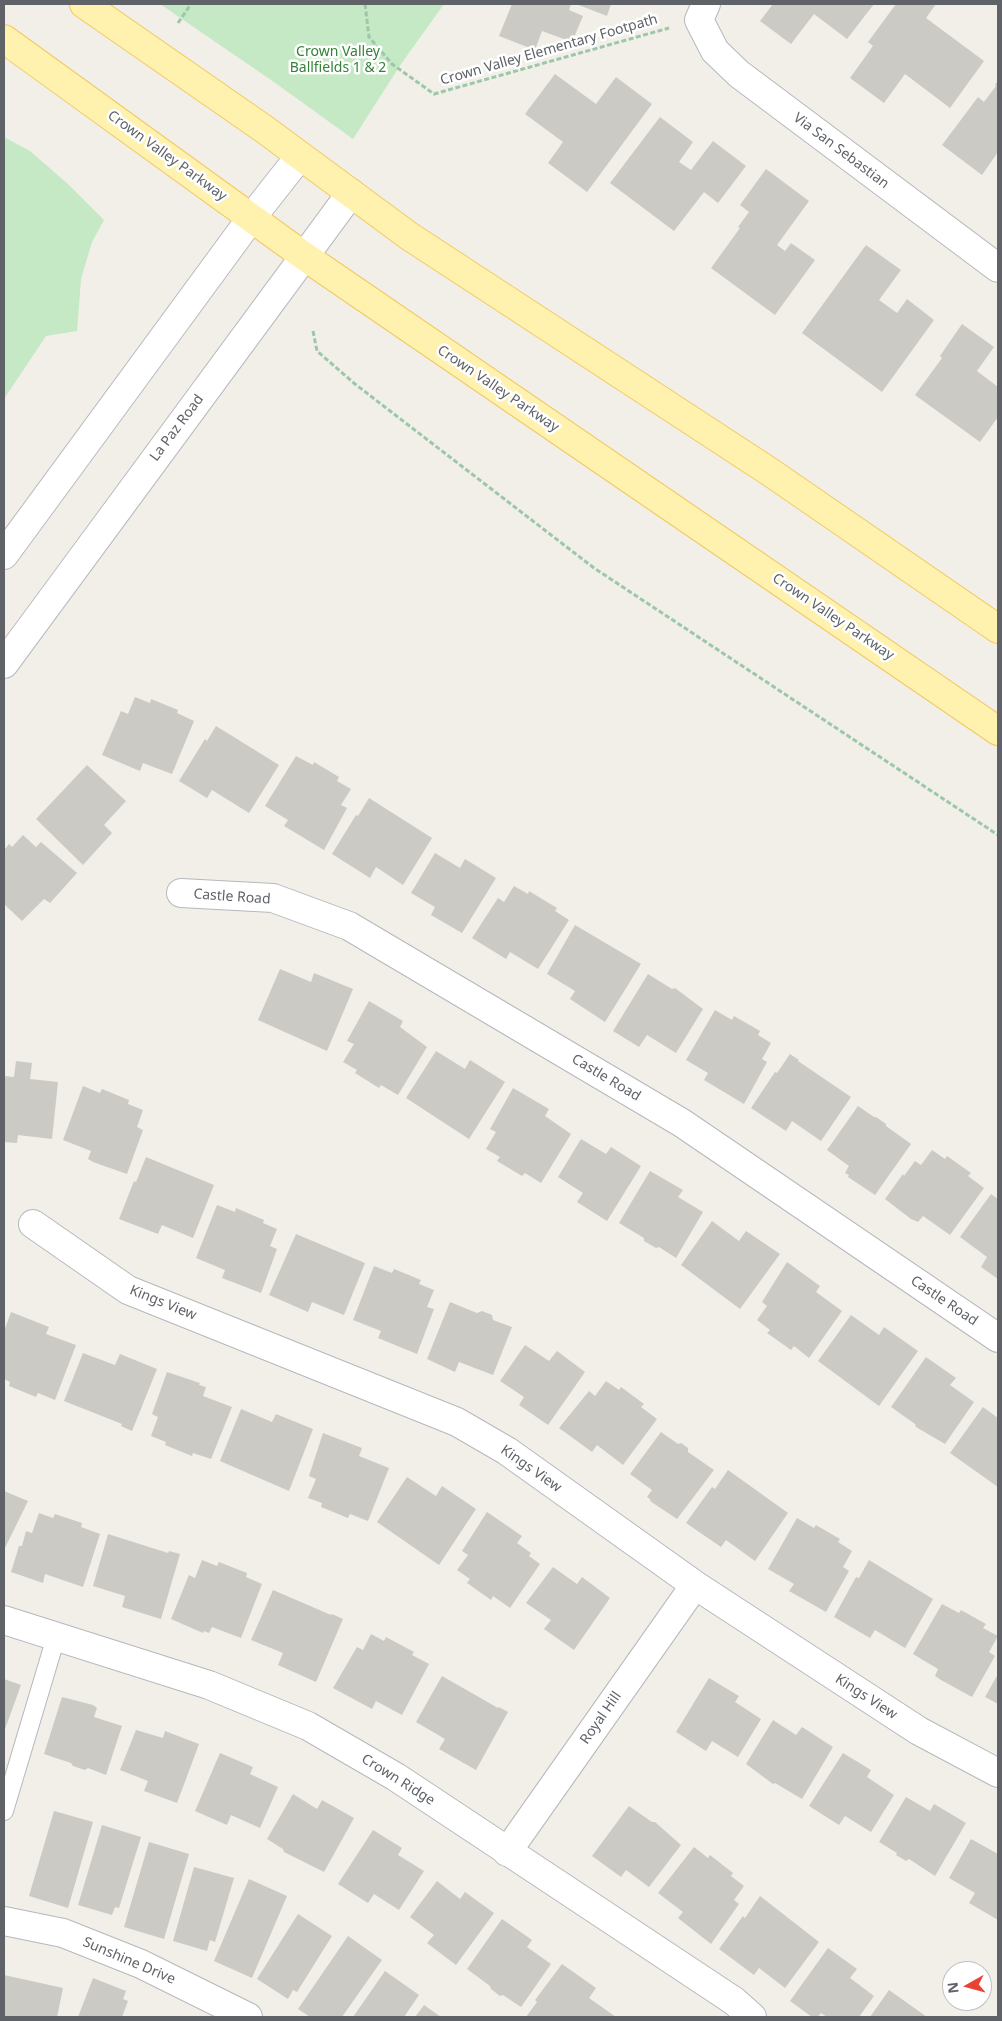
<!DOCTYPE html>
<html>
<head>
<meta charset="utf-8">
<style>
	body { margin:0 }
	#map { position:relative; width:1002px; height:2021px; overflow:hidden; background:#f1efe8; font-family:"Noto Sans",sans-serif }
	canvas { display:block }
	.frame { position:absolute; inset:0; border:5px solid #5f6368; pointer-events:none }
	.north { position:absolute; left:942px; top:1961px; width:50px; height:50px; box-sizing:border-box; background:#fff; border:1px solid #bfc1c3; border-radius:50%; rotate:263deg; font-size:14px; font-weight:700; line-height:20px; text-align:center; color:#5f6368 }
	.north::after { content:''; display:block; margin:auto; width:18px; height:22px; background:#ea4335; clip-path:polygon(50% 0,100% 100%,50% 72%,0 100%) }
</style>
</head>
<body>
<div id="map">
<canvas width="1002" height="2021"></canvas>
<div class="frame"></div>
<div class="north">N</div>
</div>
<script>
const c = document.querySelector('canvas').getContext('2d');
c.lineJoin = 'round';
function fill(path, color) { c.fillStyle = color; c.fill(path, 'evenodd'); }
function stroke(path, color, width, dash) { c.strokeStyle = color; c.lineWidth = width; c.lineCap = dash ? 'butt' : 'round'; c.setLineDash(dash || []); c.stroke(path); }
function drawText(font, color, halo, rows, align = 'center') {
  c.font = font + ' "Noto Sans",sans-serif'; c.lineWidth = 5; c.setLineDash([]); c.textBaseline = 'middle'; c.strokeStyle = halo; c.fillStyle = color; for (const [text, x, y, turn = 0] of rows) {
    c.save(); c.translate(x, y); c.rotate((+turn || 0) * Math.PI / 180); c.textAlign = isNaN(turn) ? turn : align; if (halo) c.strokeText(text, 0, 0); c.fillText(text, 0, 0); c.restore();
  }
}
const green = new Path2D(`
	M160 4H444L401 64 353 139 274 82Z
	M4 137 30 151 69 185 104 220 92 242 81 279 77 331 46 336 4 399Z`);
const building = new Path2D(`
	M512 4H571L569 10 583 16 572 42 542 31 535 50 499 36Z
	M576 4H611L607 16Z
	M773 4H874L847 39 814 14 791 44 760 21Z
	M896 4H936L926 18 984 61 950 108 905 74 884 103 850 78 873 46 868 42Z
	M555 74 596 104 616 77 652 104 587 192 548 163 563 142 525 114Z
	M998 80V152L982 175 942 145 978 97 984 102 996 86 995 85Z
	M660 117 693 142 679 162 691 170 713 141 746 166 718 203 704 192 674 231 610 183Z
	M766 169 809 201 777 245 785 251 791 243 815 260 775 315 711 268 740 228 738 227 749 212 740 205Z
	M866 245 901 270 879 300 897 313 907 299 934 320 882 392 802 333Z
	M962 324 994 347 977 371 998 387V417L980 442 915 395 942 358 940 356Z
	M135 697 150 703 151 699 178 710 177 713 194 721 172 774 143 763 140 771 102 755 121 711 128 714Z
	M216 726 279 765 249 813 212 790 207 798 179 781 205 739 207 741Z
	M296 756 313 765 314 762 339 777 337 781 351 789 341 805 347 808 324 850 284 826 288 820 265 806Z
	M87 765 126 801 104 825 112 833 83 865 36 819Z
	M369 798 432 838 403 885 376 867 370 878 332 854 356 815 358 816Z
	M23 835 36 847 41 842 77 873 50 903 44 899 22 921 4 904V850L9 844 12 847Z
	M435 853 460 868 465 859 496 878 462 933 431 915 435 907 411 893Z
	M514 886 528 894 529 891 557 908 555 911 569 920 538 969 510 952 506 959 472 938 498 898 504 902Z
	M575 925 641 964 605 1022 570 999 575 991 547 974Z
	M280 969 311 982 314 973 353 989 327 1051 258 1020Z
	M648 974 672 989 675 988 703 1009 676 1053 647 1035 639 1047 613 1031Z
	M369 1001 403 1021 400 1027 427 1047 398 1095 381 1085 379 1088 355 1073 357 1070 343 1062 354 1044 347 1041Z
	M715 1010 732 1020 734 1016 760 1031 758 1035 771 1043 762 1059 767 1062 744 1104 704 1080 708 1073 686 1060Z
	M436 1051 465 1069 470 1060 505 1082 469 1139 406 1098Z
	M790 1054 799 1060 798 1061 851 1097 821 1141 792 1121 786 1131 751 1108 775 1072 777 1073Z
	M16 1061 32 1063 30 1079 58 1082 52 1139 18 1135 17 1143 4 1142V1076L14 1077Z
	M83 1086 100 1093 102 1089 129 1100 128 1104 143 1110 137 1127 143 1130 127 1174 93 1162 88 1159 91 1151 63 1140Z
	M513 1088 549 1109 545 1116 571 1134 541 1183 525 1173 522 1176 497 1161 500 1157 486 1149 496 1132 490 1129Z
	M858 1106 874 1117H876L886 1124V1126L911 1144 875 1195 848 1177 849 1175 845 1173 849 1166 827 1150Z
	M581 1139 606 1154 611 1147 641 1166 607 1221 577 1202 583 1193 558 1177Z
	M932 1150 945 1159 947 1156 971 1173 968 1176 984 1188 950 1235 923 1216 918 1222 911 1219 885 1199 903 1174 904 1176 915 1161 921 1165Z
	M146 1157 214 1185 193 1238 162 1225 158 1234 119 1219 134 1181 136 1182Z
	M650 1171 683 1190 678 1197 703 1212 676 1258 659 1247 656 1248 644 1241V1238L619 1223Z
	M991 1194 998 1199V1279L981 1267 987 1257 960 1237Z
	M217 1205 235 1212 236 1208 264 1220 263 1223 277 1229 270 1246 277 1249 261 1293 222 1278 225 1270 196 1258Z
	M712 1221 739 1241 746 1231 780 1254 740 1309 681 1265Z
	M296 1234 365 1263 344 1315 312 1302 308 1312 269 1295Z
	M787 1262 820 1286 816 1292 842 1311 809 1358 794 1346 791 1350 767 1333 770 1330 757 1320 767 1306 762 1302Z
	M374 1266 392 1273 394 1269 421 1280 419 1284 434 1290 427 1307 434 1309 417 1354 378 1338 381 1331 353 1320Z
	M450 1302 477 1313 482 1311 492 1315 493 1320 512 1327 493 1375 459 1362 455 1372 427 1359Z
	M11 1312 49 1327 46 1334 76 1345 55 1400 38 1393 36 1397 9 1386 10 1382 4 1379V1331Z
	M851 1315 879 1335 884 1327 918 1351 879 1406 818 1361Z
	M525 1345 549 1361 557 1351 585 1372 548 1425 519 1405 524 1397 500 1381Z
	M83 1353 115 1365 120 1354 157 1369 132 1431 121 1426 122 1424 64 1401Z
	M926 1357 956 1378 950 1385 974 1402 945 1444 916 1427 915 1424 891 1407Z
	M167 1372 200 1383 199 1385 206 1387 203 1396 232 1407 211 1459 193 1453 192 1456 165 1445 166 1442 151 1436 158 1417 152 1414Z
	M606 1381 619 1390 621 1387 644 1404 641 1407 657 1419 623 1465 597 1445 592 1452 559 1428 589 1391 595 1396Z
	M983 1407 998 1418V1487L950 1453Z
	M241 1409 272 1422 276 1414 313 1429 289 1491 220 1461Z
	M661 1432 678 1444 681 1443 688 1448V1452L714 1470 677 1519 650 1501 651 1500 647 1497 652 1490 630 1474Z
	M323 1433 362 1448 359 1456 389 1468 368 1521 350 1514 348 1518 321 1507 322 1503 308 1498 316 1479 309 1476Z
	M728 1470 788 1513 755 1561 726 1540 721 1547 686 1523 712 1487 715 1489Z
	M407 1477 436 1496 442 1486 476 1509 439 1565 377 1522Z
	M4 1491 28 1501 4 1550Z
	M487 1512 522 1536 517 1543 531 1553 529 1556 540 1564 510 1608 493 1596 491 1600 467 1583 470 1579 457 1570 468 1555 462 1551Z
	M39 1513 53 1518 55 1514 82 1523 81 1527 100 1534 83 1587 45 1574 43 1583 11 1572 19 1546H22L26 1531 32 1533Z
	M797 1518 814 1528 816 1525 840 1539 838 1542 852 1551 843 1567 849 1571 826 1612 789 1591 794 1584 768 1569Z
	M108 1534 168 1553 169 1551 180 1554 161 1619 122 1607 125 1596 93 1586Z
	M202 1560 217 1566 219 1562 247 1573 246 1577 262 1584 241 1638 212 1627 209 1633 204 1631 203 1633 171 1619 189 1575 195 1578Z
	M869 1560 933 1599 905 1648 875 1630 870 1638 834 1617 856 1577 859 1578Z
	M553 1567 577 1584 582 1577 610 1598 574 1650 544 1629 551 1620 526 1603Z
	M273 1590 331 1615 332 1614 343 1619 316 1682 278 1665 283 1653 251 1640Z
	M942 1604 959 1613 961 1610 986 1624 983 1628 998 1636 989 1652 995 1656 972 1697 941 1680 935 1676 938 1669 913 1654Z
	M371 1634 384 1641 386 1637 414 1652 412 1655 429 1664 402 1715 376 1701 372 1709 333 1688 357 1647 363 1650Z
	M998 1674V1704L985 1697Z
	M442 1676 498 1708 499 1707 508 1712 476 1770 439 1749 445 1739 416 1722Z
	M709 1678 739 1696 735 1702 761 1719 738 1757 712 1741 706 1751 676 1732Z
	M4 1679 21 1685 5 1729H4Z
	M62 1697 93 1705 97 1708 94 1717 122 1726 106 1775 88 1768 85 1770 73 1766 71 1763 44 1754Z
	M773 1720 796 1735 802 1727 833 1747 802 1799 775 1783 773 1784 746 1764Z
	M136 1730 163 1738 165 1731 199 1744 177 1803 144 1791 148 1781 120 1770Z
	M220 1753 253 1767 250 1774 278 1787 260 1828 231 1815 227 1825 195 1811Z
	M843 1753 871 1770 867 1777 894 1795 871 1832 845 1816 839 1825 809 1806Z
	M293 1794 317 1809 322 1800 354 1818 324 1872 284 1852 283 1849 267 1839Z
	M906 1797 930 1811 934 1804 966 1823 935 1876 909 1859 906 1861 896 1855 897 1853 879 1842Z
	M629 1806 652 1822H655L681 1845 649 1887 626 1870 621 1877 592 1856Z
	M54 1811 93 1822 68 1908 29 1896Z
	M102 1825 141 1837 119 1908 115 1907 112 1915 78 1905Z
	M373 1830 402 1848 398 1855 424 1871 399 1910 374 1894 368 1903 338 1884Z
	M971 1839 998 1854V1920L969 1903 975 1893 949 1878Z
	M149 1842 189 1854 164 1939 124 1927Z
	M694 1847 708 1858 710 1855 733 1873 731 1876 744 1886 734 1900 739 1904 711 1944 678 1918 683 1912 658 1893Z
	M194 1867 234 1878 215 1942 210 1940 207 1951 173 1941Z
	M249 1879 287 1896 252 1978 214 1961Z
	M437 1881 460 1899 465 1892 494 1913 456 1965 427 1943 434 1935 410 1917Z
	M760 1896 819 1942 785 1988 759 1968 754 1975 719 1949 743 1916 745 1918Z
	M298 1914 332 1936 297 1992 293 1990 288 1999 257 1979Z
	M502 1919 532 1940 527 1947 551 1964 521 2007 503 1995 500 1996 491 1989 490 1986 467 1969Z
	M348 1936 382 1960 342 2017H310L298 2009Z
	M828 1948 857 1969 850 1978 874 1996 859 2017H827L821 2013 818 2017H812L790 2001Z
	M562 1964 596 1988 589 1998 616 2017H526L537 2002 535 2000Z
	M385 1971 419 1995 404 2017H353Z
	M4 1975 63 1988 57 2017H4Z
	M93 1978 126 1991 123 1999 128 2001 122 2017H78Z
	M889 1990 927 2017H870Z
	M424 2005 441 2017H415Z`);
const path = new Path2D(`
	M365 4 369 37 392 64 434 94 669 28
	M178 23 191 4
	M313 331 317 351 355 384 594 568 998 835`);
const service = new Path2D(`
	M4 1811 56 1637`);
const minor = new Path2D(`
	M706 4 699 20 715 51 739 74 998 268
	M181 893 273 898 349 926 682 1123 998 1338
	M33 1224 128 1290 457 1422 507 1451 695 1585 919 1731 998 1773
	M4 1620 209 1685 308 1726 396 1777 734 2001 752 2017
	M507 1852 695 1585
	M4 1921 63 1933 141 1964 248 2017`);
const secondary = new Path2D(`
	M4 555 252 217 300 156
	M4 664 351 193`);
const primary = new Path2D(`
	M84 4 264 129 409 236 770 472 998 629
	M4 39 304 256 998 731`);
const streetNames = [
	["Crown Valley Elementary Footpath",549,50,-16],
	["Via San Sebastian",841,151,37],
	["Crown Valley Parkway",167,156,36],
	["Crown Valley Parkway",498,389,34],
	["La Paz Road",177,428,-53],
	["Crown Valley Parkway",833,617,34],
	["Castle Road",232,897,4],
	["Castle Road",606,1078,31],
	["Castle Road",944,1301,34],
	["Kings View",163,1303,22],
	["Kings View",531,1469,35],
	["Kings View",866,1697,33],
	["Royal Hill",601,1718,-55],
	["Crown Ridge",398,1780,32],
	["Sunshine Drive",129,1961,23]
];
const parkNames = [
	["Crown Valley",338,52],
	["Ballfields 1 & 2",338,68]
];
fill(green, '#c5e8c5');
fill(building, '#cccac5');
stroke(service, '#b5b8bc', 20);
stroke(minor, '#b5b8bc', 30);
stroke(secondary, '#b6babf', 30);
stroke(primary, '#f2c960', 30);
stroke(path, '#9cc7a9', 3, [5, 2.5]);
stroke(service, '#fff', 18);
stroke(minor, '#fff', 28);
stroke(secondary, '#fff', 28);
stroke(primary, '#fff2af', 28);
drawText('14px', '#5f6368', '#fff', streetNames);
drawText('14px', '#348238', '#fff', parkNames);
</script>
</body>
</html>
